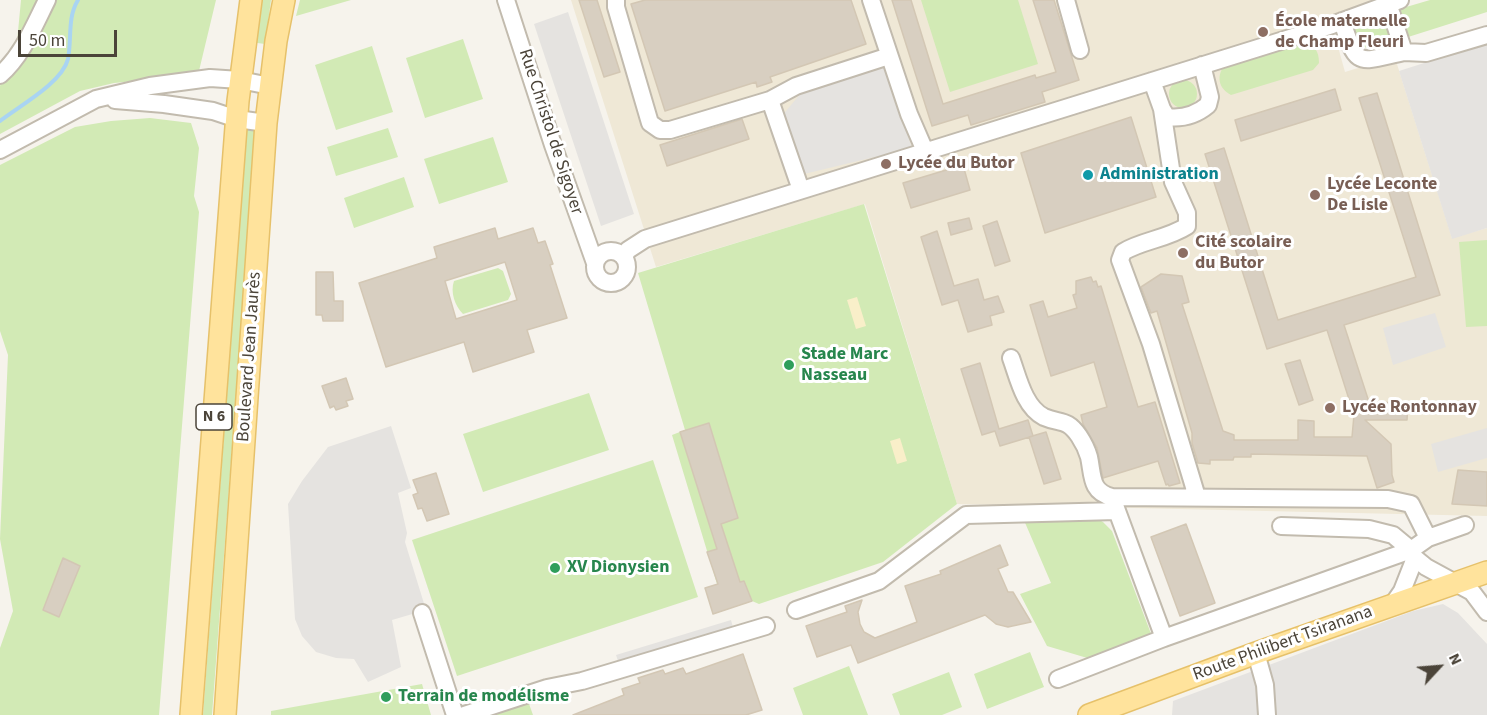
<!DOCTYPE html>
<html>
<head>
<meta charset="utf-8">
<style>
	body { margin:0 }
	#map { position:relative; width:1487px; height:715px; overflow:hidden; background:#f6f3ec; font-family:"Source Sans 3",sans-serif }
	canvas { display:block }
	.north { position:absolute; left:1409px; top:637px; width:60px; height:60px; -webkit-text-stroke:4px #fff; paint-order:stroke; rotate:64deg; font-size:16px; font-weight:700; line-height:24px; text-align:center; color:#4b4439 }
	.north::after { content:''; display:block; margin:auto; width:21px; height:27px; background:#4b4439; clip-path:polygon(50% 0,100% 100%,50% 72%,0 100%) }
	.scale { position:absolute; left:18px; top:30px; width:99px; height:27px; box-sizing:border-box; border:3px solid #4b4439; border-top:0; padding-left:8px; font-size:18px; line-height:21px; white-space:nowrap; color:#4b4439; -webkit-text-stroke:4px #fff; paint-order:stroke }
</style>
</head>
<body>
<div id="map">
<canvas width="1487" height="715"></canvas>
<div class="north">N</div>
<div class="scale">50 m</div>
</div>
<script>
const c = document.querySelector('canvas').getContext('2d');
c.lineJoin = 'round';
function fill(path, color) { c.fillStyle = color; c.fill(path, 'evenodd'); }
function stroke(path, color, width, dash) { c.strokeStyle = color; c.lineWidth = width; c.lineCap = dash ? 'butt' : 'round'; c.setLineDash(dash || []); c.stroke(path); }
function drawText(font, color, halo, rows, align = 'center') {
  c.font = font + ' "Source Sans 3",sans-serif'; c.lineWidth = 6; c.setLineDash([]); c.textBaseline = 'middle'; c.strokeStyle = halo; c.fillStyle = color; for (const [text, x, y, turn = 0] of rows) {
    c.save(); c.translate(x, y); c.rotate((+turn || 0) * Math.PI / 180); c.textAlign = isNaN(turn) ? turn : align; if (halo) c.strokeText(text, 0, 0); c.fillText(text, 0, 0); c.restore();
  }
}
const education = new Path2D(`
	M571 0H1370L1371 3 1330 18 1345 72 1381 61H1396L1452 238 1487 228V516L957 504 865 204 656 267Z`);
const green = new Path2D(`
	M21 0H216L198 75 114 83 80 91 0 134V86L17 42Z
	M258 0H271L265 44 250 42Z
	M300 0H351L296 16Z
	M921 0H1018L1038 64 950 92Z
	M1430 0H1487V12L1405 38 1396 10Z
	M1388 11 1396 39 1367 48 1360 45 1354 28 1357 21Z
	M463 39 483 99 425 118 406 58Z
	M1305 42C1315 46 1319 51 1319 63L1313 70 1231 95C1220 89 1216 79 1223 67Z
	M372 46 393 112 336 130 315 65Z
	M1169 94a14 14 0 1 1 28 0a14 14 0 1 1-28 0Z
	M150 118 191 123 199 148 194 196 199 212 159 715H0V648L13 611 0 539 8 355 0 331V165L75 127 111 121Z
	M247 127 256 128 212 715H203Z
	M388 128 398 157 336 176 327 147Z
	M493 137 508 182 439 204 424 159Z
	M404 177 414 207 354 228 344 198Z
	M864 204 957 504 883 562 759 604 752 601 713 614 705 588 717 584 672 435 685 430 638 273Z
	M1487 240V326L1466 327 1459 242Z
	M498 268 503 271 511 294 508 300 463 314C455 306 450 292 454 281Z
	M589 393 609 450 483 492 463 434Z
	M653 460 698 597 457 676 412 540Z
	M1094 517 1103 522 1112 531 1153 639 1094 660 1047 646 1020 594 1051 583 1023 518Z
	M1030 652 1044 687 987 709 974 674Z
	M849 666 868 715H803L793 688Z
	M949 672 962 707 942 715H900L892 694Z
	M422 684 431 715H271V711Z
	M528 701 533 715H490Z`);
const sand = new Path2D(`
	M857 297 866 326 856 329 847 300Z
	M900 438 907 461 897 464 890 441Z`);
const parking = new Path2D(`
	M568 12 634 214 601 226 534 24Z
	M1487 43V228L1452 239 1399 71Z
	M882 62 912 148 800 175 781 117 807 86Z
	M1435 313 1446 347 1393 365 1383 328Z
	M391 426 411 488 398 493 407 533 405 542 426 610 392 620 401 667 368 682 354 659 336 658 316 652 302 636 295 619 288 504 302 481 328 447Z
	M1487 428V458L1438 472 1431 444Z
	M1443 604 1458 613 1487 644V715H1172L1173 701 1413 611Z
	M731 620 735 635 621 670 616 655Z`);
const stream = new Path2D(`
	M0 121C19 106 62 83 68 59 72 39 67 18 78 0`);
const building = new Path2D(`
	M579 0H597L620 72 604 77Z
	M645 0H851L866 44 770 77 772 82 757 87 756 82 665 111 631 4Z
	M892 0H911L943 104 1035 75 1036 78 1056 72 1033 0H1054L1079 80 1042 92 1045 102 971 125 968 115 932 126Z
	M1335 89 1341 110 1241 141 1235 120Z
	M1377 93 1440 295 1344 325 1369 402 1408 403 1407 420H1365L1391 444 1392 475 1394 482 1377 488 1367 456 1251 454V457H1234L1233 460H1210V464L1198 463 1192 443V433L1157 311 1151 313 1141 287 1161 274 1182 276 1189 302 1182 304 1223 431 1234 435V440H1298V420L1314 421V437H1352L1354 415 1327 330 1267 349 1205 154 1224 148 1278 320 1416 277 1359 98Z
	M1131 117 1156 197 1045 233 1021 153Z
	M742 119 749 139 667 166 660 145Z
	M963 165 970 190 911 208 903 183Z
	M969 218 972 229 951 235 948 223Z
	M997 221 1010 261 995 266 983 226Z
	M495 228 498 239 533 228 538 243 545 241 553 264 550 265 567 318 527 330 534 352 473 372 464 342 386 367 359 283 437 258 434 247ZM505 262 517 300 456 319 445 281Z
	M937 231 954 286 978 279 984 300 998 296 1004 312 990 316 992 325 968 332 958 300 942 305 921 237Z
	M316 272H333L334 301H343V321H323L322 315H316Z
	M1091 277 1093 282 1096 281 1098 287 1101 286 1138 407 1155 402 1180 483 1169 486 1168 484 1166 485 1158 461 1103 478 1097 448 1083 424 1081 415 1107 407 1094 362 1051 376 1030 305 1043 301 1048 317 1077 308 1073 295 1076 294V281Z
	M1300 360 1313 400 1299 405 1285 364Z
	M980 363 999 429 1028 420 1033 436 1000 446 995 431 982 435 961 369Z
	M346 378 353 399 346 401 348 406 336 410 334 406 330 408 322 386Z
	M709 423 738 518 721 524 740 582 744 581 752 601 713 614 705 588 718 584 707 552 717 549 680 432Z
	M1046 432 1061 479 1044 484 1029 437Z
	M1458 470 1487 472V506L1452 504Z
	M436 473 449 514 427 521 422 508 418 509 413 495 418 493 413 480Z
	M1186 524 1215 603 1180 616 1151 537Z
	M1000 545 1008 565 998 569 1008 592H1013L1031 622 1008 627 996 624 985 615 858 663 851 645 817 657 806 626 847 612 845 606 862 600 858 612 860 624 864 632 875 638 917 622 905 586 941 574 940 571Z
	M63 558 80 566 59 617 43 610Z
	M743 654 762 710 746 715H573L624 695 622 689 640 683 638 678 663 670 665 674 683 668 686 674Z`);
const minor = new Path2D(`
	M506 0 553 145 595 263
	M616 0V7L650 123 660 130H670L770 100 801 190
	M871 0 909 114 925 151
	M1066 0 1080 50
	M1387 0 1404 52 1426 53 1487 35
	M1342 21C1357 69 1358 62 1404 52
	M0 75C22 56 34 26 47 0
	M1152 81 1162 109 1167 117C1183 119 1196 115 1208 105L1210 97 1202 65
	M115 100 164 104 213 111 237 119 266 123
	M770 100 796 86 889 56
	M1162 109 1173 182 1187 213V226C1167 239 1143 240 1123 252L1120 260 1151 344 1197 497
	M0 150 96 99 150 86 210 78 240 80 270 86
	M595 267a16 16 0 1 1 32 0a16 16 0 1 1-32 0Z
	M624 256 628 250 645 239 1332 25 1400 0
	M1011 358C1018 377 1024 407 1044 417 1060 424 1067 418 1079 436 1083 442 1087 450 1089 457 1093 475 1090 492 1112 497L1388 499 1411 504 1428 538
	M1113 500 1164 638
	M1281 526 1369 529 1393 535 1411 550 1415 558 1426 567 1472 592 1487 612
	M1393 604 1402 591 1415 558
	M796 610 879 581 966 515 1117 511
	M422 613 455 715
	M1256 653 1265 685 1267 715
	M1058 679 1164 638 1411 550 1428 538 1465 525
	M464 715 547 688 582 681 766 626`);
const major = new Path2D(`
	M191 715 238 101 251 0
	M225 715 266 123 276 41 284 0
	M1089 715 1256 653 1487 572`);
const markers = [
	[1263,32,6,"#8d6e63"],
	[886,164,6,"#8d6e63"],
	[1088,175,6,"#0f9aa8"],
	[1315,195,6,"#8d6e63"],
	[1183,253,6,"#8d6e63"],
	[789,365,6,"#2e9e5b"],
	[1330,408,6,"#8d6e63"],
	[555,568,6,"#2e9e5b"],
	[386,697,6,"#2e9e5b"]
];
const shields = [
	[214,417,36]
];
const shieldNames = [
	["N 6",214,417]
];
const educationNames = [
	["École maternelle",1275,22],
	["de Champ Fleuri",1275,43],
	["Lycée du Butor",898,164],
	["Lycée Leconte",1327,185],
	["De Lisle",1327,206],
	["Cité scolaire",1195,243],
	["du Butor",1195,264],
	["Lycée Rontonnay",1342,408]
];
const streetNames = [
	["Rue Christol de Sigoyer",550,132,72],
	["Boulevard Jean Jaurès",250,357,-86],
	["Route Philibert Tsiranana",1283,644,-20]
];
const cultureNames = [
	["Administration",1100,175]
];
const leisureNames = [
	["Stade Marc",801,355],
	["Nasseau",801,376],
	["XV Dionysien",567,568],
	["Terrain de modélisme",398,697]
];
fill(education, '#efe8d6');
fill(green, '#d2eab5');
fill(sand, '#f9efc9');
fill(parking, '#e5e3e0');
stroke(stream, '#a9d4f2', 4);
fill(building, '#d8cfc1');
stroke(building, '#d3c7b4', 1.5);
stroke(minor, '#c2bbae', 20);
stroke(major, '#e6c16a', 24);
stroke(minor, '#fff', 16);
stroke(major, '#ffe39c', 21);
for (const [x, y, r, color] of markers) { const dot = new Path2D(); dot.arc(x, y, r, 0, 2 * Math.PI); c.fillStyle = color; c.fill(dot); stroke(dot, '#fff', 2); }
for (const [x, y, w] of shields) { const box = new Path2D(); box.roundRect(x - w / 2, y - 13, w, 26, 4.5); c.fillStyle = '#fff'; c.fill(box); stroke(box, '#4b4439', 1.5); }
drawText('bold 16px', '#4b4439', null, shieldNames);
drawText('bold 18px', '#785e54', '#fff', educationNames, 'left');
drawText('18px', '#4b4439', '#fff', streetNames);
drawText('bold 18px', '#0d838f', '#fff', cultureNames, 'left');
drawText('bold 18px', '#27864d', '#fff', leisureNames, 'left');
</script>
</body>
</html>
